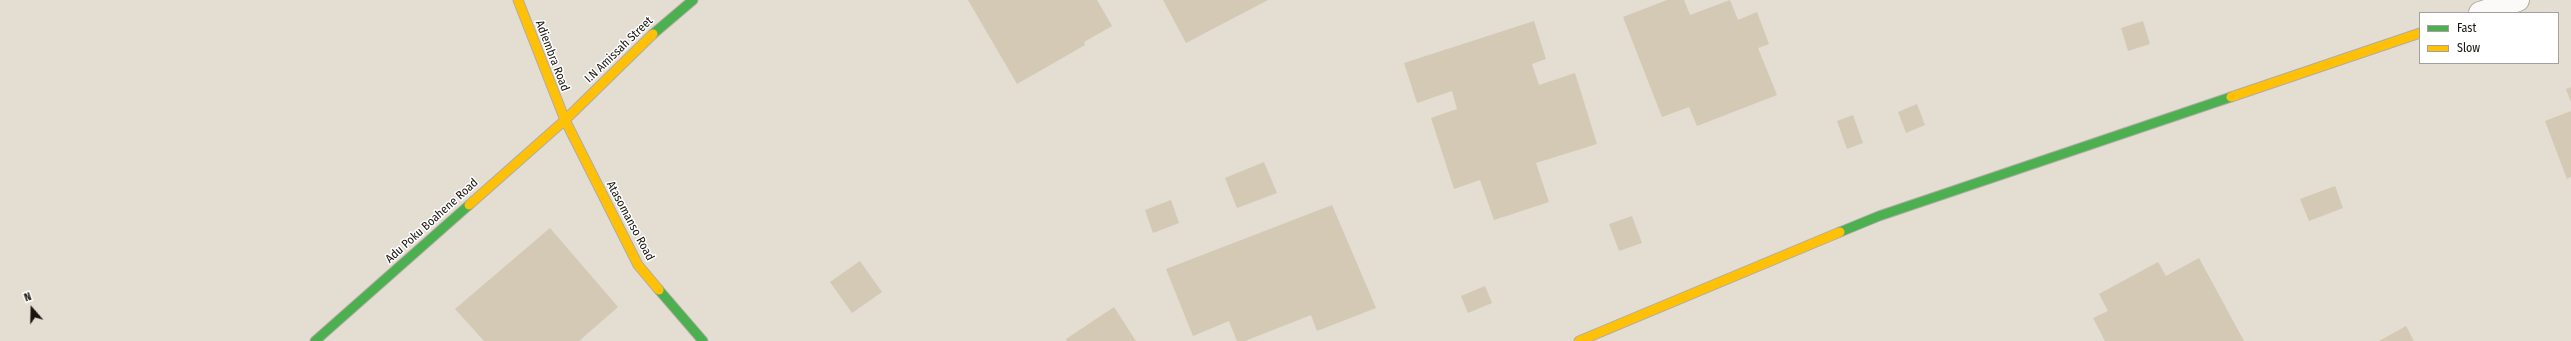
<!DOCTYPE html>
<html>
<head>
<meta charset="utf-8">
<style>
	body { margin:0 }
	#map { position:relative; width:2571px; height:341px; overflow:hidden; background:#e3ddd2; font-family:"Fira Sans Condensed",sans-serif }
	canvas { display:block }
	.legend { position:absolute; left:2419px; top:12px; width:140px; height:52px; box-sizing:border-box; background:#fff; border:1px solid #a3a19f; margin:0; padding:5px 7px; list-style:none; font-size:12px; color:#19150e }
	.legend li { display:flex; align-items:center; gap:8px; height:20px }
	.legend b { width:20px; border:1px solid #a3a19f }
	.north { position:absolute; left:12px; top:289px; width:40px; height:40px; -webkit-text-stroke:3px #fff; paint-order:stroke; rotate:340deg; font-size:11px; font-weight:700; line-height:16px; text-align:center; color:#19150e }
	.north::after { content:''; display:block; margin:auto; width:14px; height:18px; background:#19150e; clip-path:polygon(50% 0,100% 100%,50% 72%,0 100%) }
</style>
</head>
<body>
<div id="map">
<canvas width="2571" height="341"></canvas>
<ul class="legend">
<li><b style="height:5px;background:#4caf50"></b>Fast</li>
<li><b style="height:5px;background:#ffc107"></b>Slow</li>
</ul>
<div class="north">N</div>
</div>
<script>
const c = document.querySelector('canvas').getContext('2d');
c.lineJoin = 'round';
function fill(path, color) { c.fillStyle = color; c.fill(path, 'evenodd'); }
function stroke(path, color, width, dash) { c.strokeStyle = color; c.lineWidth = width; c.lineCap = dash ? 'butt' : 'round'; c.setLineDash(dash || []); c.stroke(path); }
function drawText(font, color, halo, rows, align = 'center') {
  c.font = font + ' "Fira Sans Condensed",sans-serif'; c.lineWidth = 3; c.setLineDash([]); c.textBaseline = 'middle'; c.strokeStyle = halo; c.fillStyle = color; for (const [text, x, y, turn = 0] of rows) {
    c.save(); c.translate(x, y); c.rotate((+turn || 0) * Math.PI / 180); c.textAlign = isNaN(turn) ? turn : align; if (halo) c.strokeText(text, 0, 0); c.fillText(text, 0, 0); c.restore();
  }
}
const building = new Path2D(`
	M968 0H1097L1112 26 1084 42 1085 45 1017 84Z
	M1163 0H1268L1186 43Z
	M1667 0H1684L1690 15 1730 0 1738 20 1757 12 1769 44 1758 48 1777 95 1697 126 1689 107 1662 117 1623 17Z
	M1534 21 1546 59 1532 64 1539 85 1575 73 1597 144 1536 163 1549 202 1494 220 1480 180 1454 189 1431 118 1457 109 1452 91 1417 103 1404 63Z
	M2143 21 2150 44 2128 51 2121 28Z
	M2571 87V102L2566 89Z
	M1917 104 1925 125 1906 133 1898 112Z
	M2571 111V177L2567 179 2545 121Z
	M1853 115 1863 143 1847 149 1837 121Z
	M1264 162 1277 193 1237 208 1225 178Z
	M2335 186 2343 208 2309 221 2300 199Z
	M1171 200 1179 223 1153 233 1145 210Z
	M1332 205 1376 308 1317 331 1311 315 1245 341H1237L1229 321 1193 336 1166 269Z
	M1632 216 1642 243 1619 251 1609 224Z
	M550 228 618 307 579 341H484L455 309Z
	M2199 258 2244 341H2105L2093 318 2108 311 2099 294 2158 262 2166 276Z
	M860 261 882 292 852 313 830 282Z
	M1485 286 1492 303 1468 313 1461 296Z
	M1114 307 1136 341H1067L1066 339Z
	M2406 326 2414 341H2379Z`);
const street = new Path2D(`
	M2480 13 2518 0`);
const fast = new Path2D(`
	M653 34 693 0
	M1840 232 1879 216 2231 97
	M659 290 703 341
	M315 341 469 205`);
const slow = new Path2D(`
	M518 0 565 120 638 265 659 290
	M2231 97 2420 33
	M469 205 565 120 653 34
	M1579 341 1840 232`);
const streetNames = [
	["I.N Amissah Street",619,50,-44],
	["Adiembra Road",552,56,69],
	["Adu Poku Boahene Road",432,221,-42],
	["Atasomanso Road",630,221,62]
];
fill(building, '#d4c9b5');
stroke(street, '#b1aca4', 24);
stroke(fast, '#b1aca4', 11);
stroke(slow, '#b1aca4', 11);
stroke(street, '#fbfaf8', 22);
stroke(fast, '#4caf50', 9);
stroke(slow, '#ffc107', 9);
drawText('12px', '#19150e', '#fff', streetNames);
</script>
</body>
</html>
